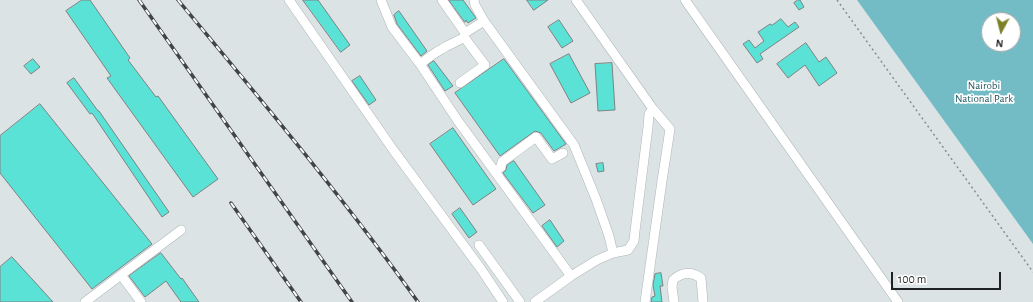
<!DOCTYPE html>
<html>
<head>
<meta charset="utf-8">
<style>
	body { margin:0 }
	#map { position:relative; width:1033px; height:302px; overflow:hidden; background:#dbe3e4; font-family:"Alegreya Sans",sans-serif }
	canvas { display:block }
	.north { position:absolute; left:981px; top:12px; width:40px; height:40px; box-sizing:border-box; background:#fff; border:1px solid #a5a7a7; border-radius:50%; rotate:187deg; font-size:11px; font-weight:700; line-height:16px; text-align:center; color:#1f2223 }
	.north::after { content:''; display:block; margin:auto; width:14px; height:18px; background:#7e8029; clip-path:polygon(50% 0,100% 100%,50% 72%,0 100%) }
	.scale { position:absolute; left:891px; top:272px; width:110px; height:18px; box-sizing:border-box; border:2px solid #1f2223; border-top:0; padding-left:5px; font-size:12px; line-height:14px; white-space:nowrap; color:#1f2223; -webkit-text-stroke:3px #fff; paint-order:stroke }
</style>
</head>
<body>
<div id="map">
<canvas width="1033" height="302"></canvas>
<div class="north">N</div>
<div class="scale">100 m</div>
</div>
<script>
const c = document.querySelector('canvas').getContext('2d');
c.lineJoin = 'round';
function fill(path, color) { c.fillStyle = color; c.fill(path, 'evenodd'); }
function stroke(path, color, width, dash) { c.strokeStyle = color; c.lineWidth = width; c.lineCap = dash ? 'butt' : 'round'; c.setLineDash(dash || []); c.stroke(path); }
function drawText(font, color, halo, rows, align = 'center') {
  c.font = font + ' "Alegreya Sans",sans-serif'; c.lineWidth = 3.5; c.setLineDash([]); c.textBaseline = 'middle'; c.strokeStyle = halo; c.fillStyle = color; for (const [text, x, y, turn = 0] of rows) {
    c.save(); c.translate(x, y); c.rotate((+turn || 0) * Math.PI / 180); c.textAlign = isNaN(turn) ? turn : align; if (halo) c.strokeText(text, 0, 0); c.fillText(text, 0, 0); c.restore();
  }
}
const green = new Path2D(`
	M857 0H1033V244ZM989 20H1013V44H989Z`);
const building = new Path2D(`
	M82 0H90L130 58 128 60 156 97 158 96 218 179 193 197 107 78 111 76 66 11Z
	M303 0H318L350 45 341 52Z
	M449 0H463L476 18 468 23 466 20 465 22Z
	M527 0H548L534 10Z
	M798 0H800L804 7 799 10 794 3Z
	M399 11 427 51 421 56 397 24 394 15Z
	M781 19 788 27 795 22 799 27 760 54 763 59 757 63 743 44 749 40 755 48 764 41 758 32 770 24 772 25Z
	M559 20 573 41 562 48 548 27Z
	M806 43 819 62 826 57 837 73 819 86 805 65 788 78 777 64Z
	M569 54 590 93 571 103 550 64Z
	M33 59 40 67 31 74 24 66Z
	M504 59 566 144 561 147 554 151 541 133 535 131 500 156 455 93Z
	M434 61 453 86 445 91 428 65Z
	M612 63 615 110 598 111 595 64Z
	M360 76 376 100 369 105 352 81Z
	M74 78 98 111H99L169 212 162 217 92 113 90 114 67 83Z
	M40 104 152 244 92 289 0 173V136Z
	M453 128 496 189 473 205 430 144Z
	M514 161 545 205 533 213 503 173 506 170 507 165Z
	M603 163 604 171 598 172 596 164Z
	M460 208 477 232 469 238 452 214Z
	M550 220 564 241 557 247 542 226Z
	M161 253 181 279 182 278 199 302H181L166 281 145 297 129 276Z
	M12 257 53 302H0V267Z
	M661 273 663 286H660L662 302H651L652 297 655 296 653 285 655 274Z`);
const path = new Path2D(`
	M837 0 1033 272`);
const minor = new Path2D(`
	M289 0 394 151 481 269 503 302
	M381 0 392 27 420 64 458 121 571 276
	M442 0 465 33
	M474 0 475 5 484 21 574 145 596 199 609 236 613 253
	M576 0 653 109 670 129 662 181 645 302
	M685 0 898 302
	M420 64C427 59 434 53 442 49 449 44 456 43 464 37L465 33 484 21
	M460 83 485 65 464 37
	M495 171 501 167 502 162 536 137 552 159 563 153
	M479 245 520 302
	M121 275 181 230
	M85 302 121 275 141 302
	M535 302 571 276 597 260 613 253 628 250 634 241 635 231 648 127 649 114 653 109
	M674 302 672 287 673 280C682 272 691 271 701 278L703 302`);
const rail = new Path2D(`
	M139 0 352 302
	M178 0C260 99 343 197 418 302
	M231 203 301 302`);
const parkNames = [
	["Nairobi",984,86],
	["National Park",984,99]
];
fill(green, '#73bcc6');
fill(building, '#5be2d7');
stroke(building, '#7c8382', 1);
stroke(minor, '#aeb5b6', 10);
stroke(path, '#888d8e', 1.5, [2, 3]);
stroke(minor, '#fff', 9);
stroke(rail, '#414546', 3.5);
stroke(rail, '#fff', 2, [6]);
drawText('11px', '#1f585f', '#fff', parkNames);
</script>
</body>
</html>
